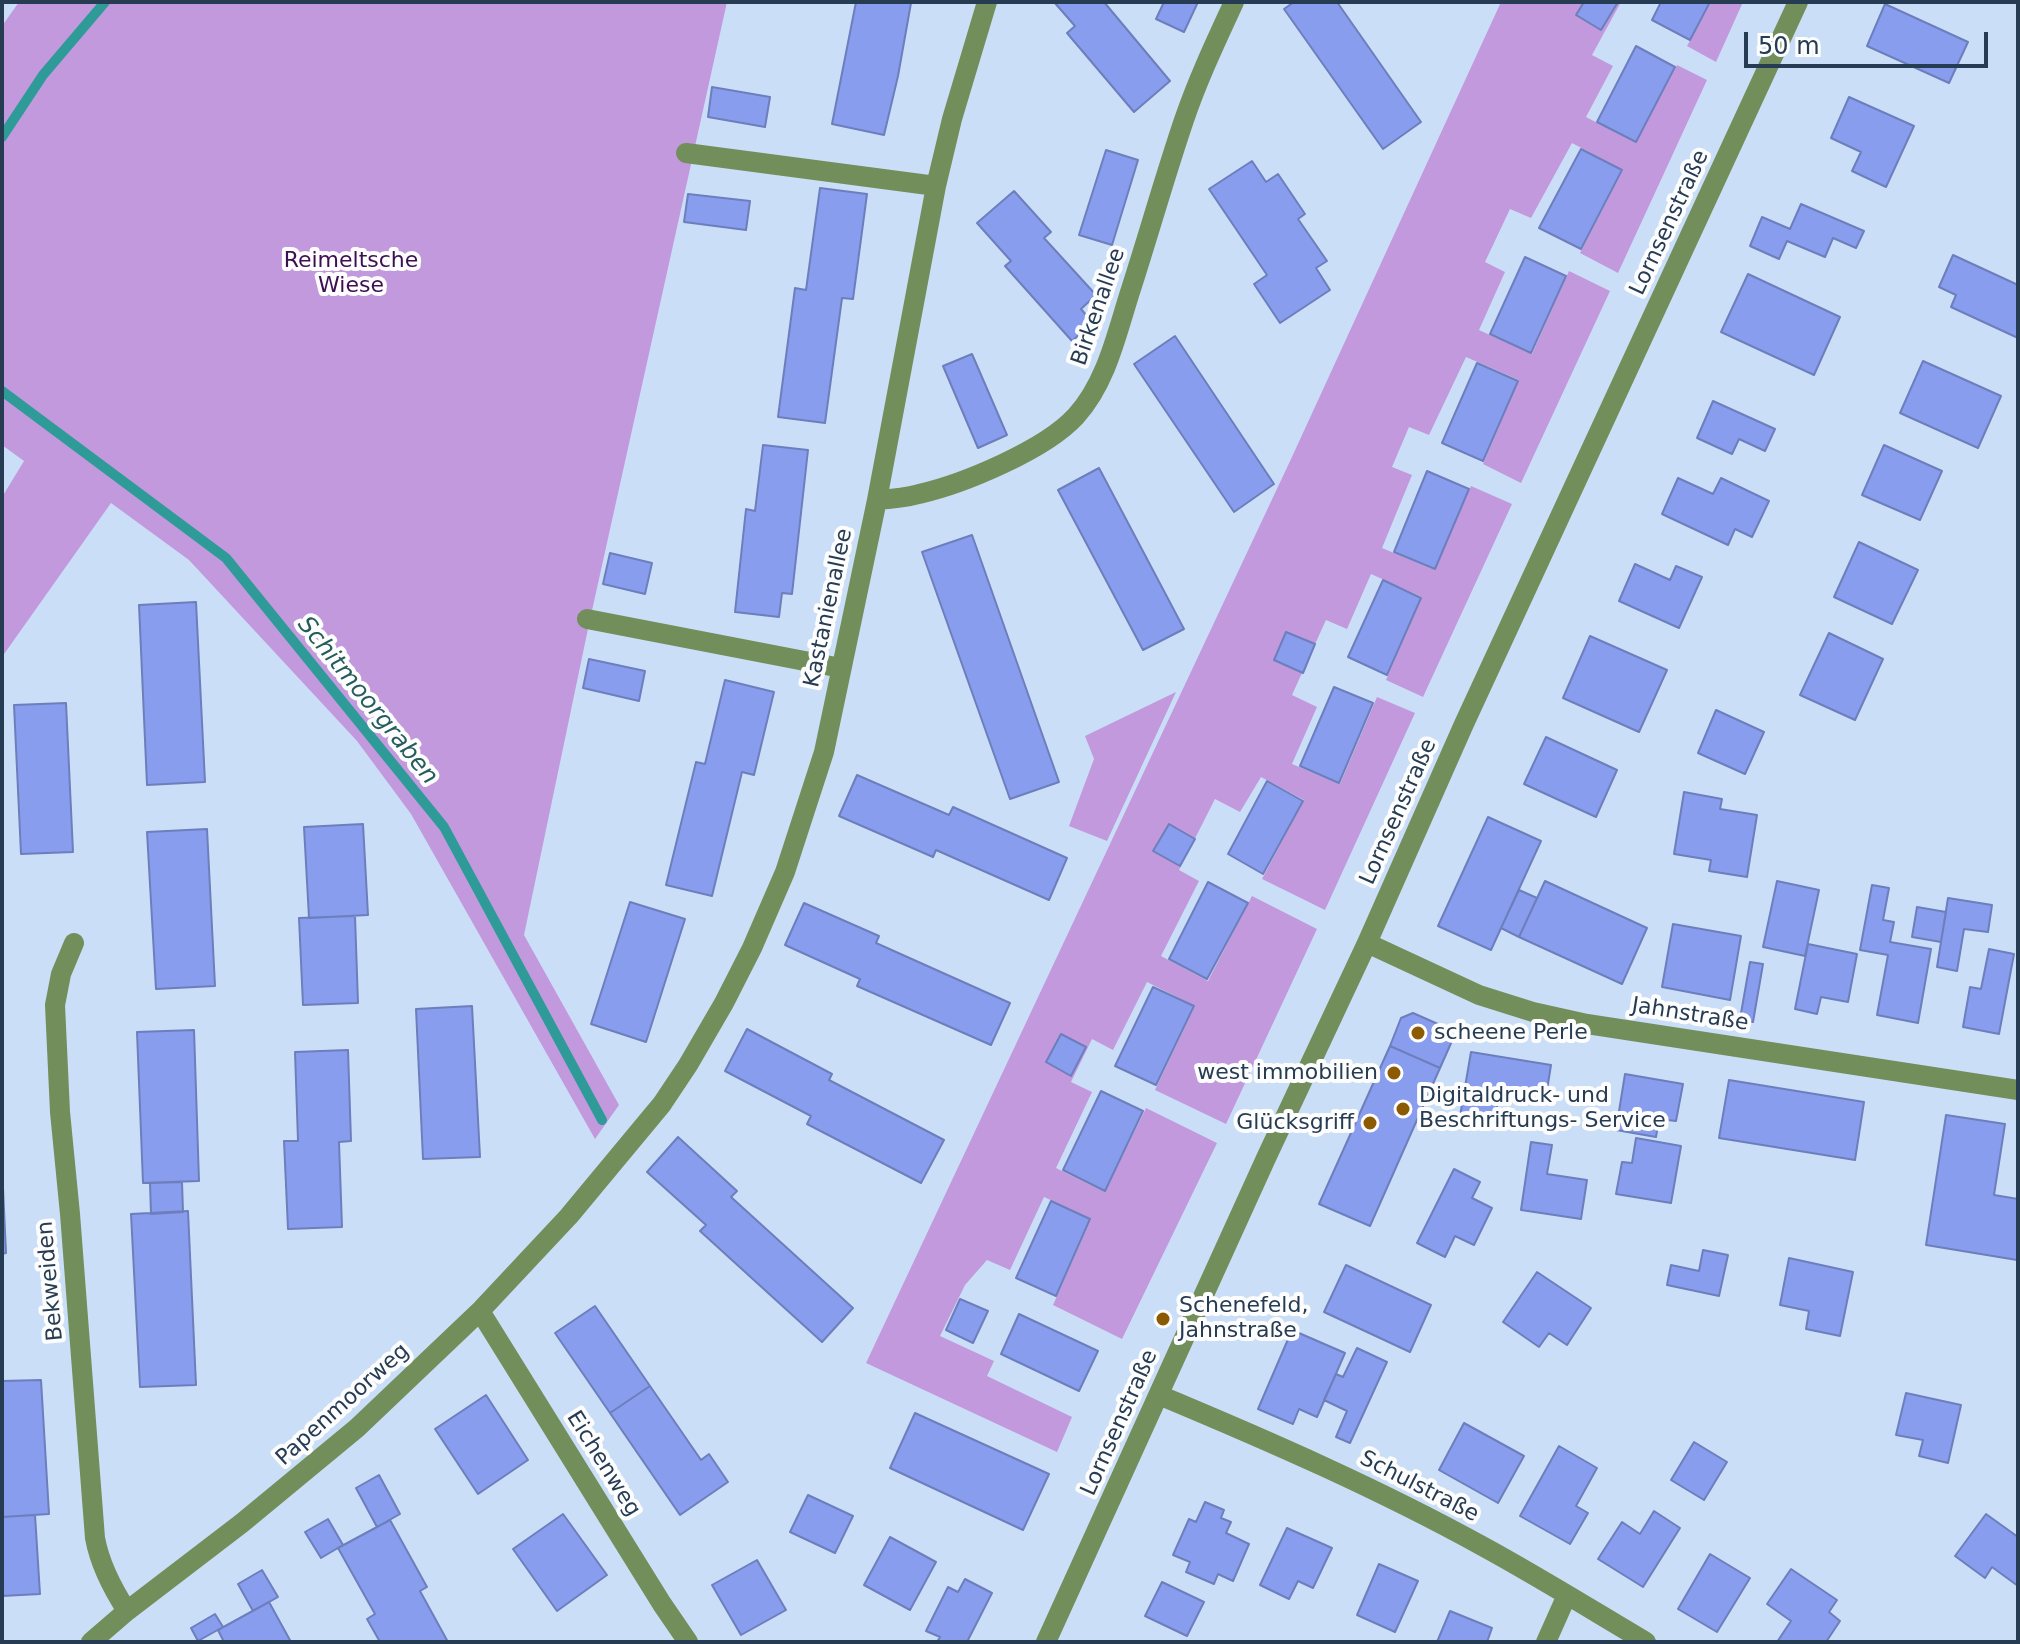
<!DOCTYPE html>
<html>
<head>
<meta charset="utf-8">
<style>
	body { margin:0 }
	#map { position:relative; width:2020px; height:1644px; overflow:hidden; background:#cadff7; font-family:"DejaVu Sans",sans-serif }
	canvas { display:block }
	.frame { position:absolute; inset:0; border:4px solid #263c53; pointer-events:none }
	.scale { position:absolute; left:1744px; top:32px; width:244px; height:36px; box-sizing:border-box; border:4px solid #263c53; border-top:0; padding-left:10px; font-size:24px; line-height:28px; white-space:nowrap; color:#263c53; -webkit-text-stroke:6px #fdfdfd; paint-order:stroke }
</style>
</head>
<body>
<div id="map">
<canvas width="2020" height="1644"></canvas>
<div class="frame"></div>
<div class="scale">50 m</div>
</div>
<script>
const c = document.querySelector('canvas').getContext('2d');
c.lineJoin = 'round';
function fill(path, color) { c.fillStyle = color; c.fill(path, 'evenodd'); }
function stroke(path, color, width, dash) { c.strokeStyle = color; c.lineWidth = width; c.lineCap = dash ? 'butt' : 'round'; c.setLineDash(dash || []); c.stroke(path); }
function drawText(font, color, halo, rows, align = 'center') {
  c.font = font + ' "DejaVu Sans",sans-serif'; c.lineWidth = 8; c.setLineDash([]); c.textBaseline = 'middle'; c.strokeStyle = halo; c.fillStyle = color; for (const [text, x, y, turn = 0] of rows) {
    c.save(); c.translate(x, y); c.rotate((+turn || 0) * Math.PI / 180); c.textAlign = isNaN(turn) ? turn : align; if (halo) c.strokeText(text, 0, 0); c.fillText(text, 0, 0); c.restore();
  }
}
const green = new Path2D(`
	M19 2H727L589 624 524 935 619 1105 595 1139 411 814 357 741 189 560 111 503 2 657V497L24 461 2 445V26Z
	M1501 2H1621L1592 55 1613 66 1586 117 1636 143 1677 65 1707 80 1618 273 1580 253 1623 170 1572 143 1531 218 1510 209 1485 262 1505 272 1479 330 1532 354 1569 271 1610 291 1521 483 1483 464 1519 380 1466 357 1429 435 1409 427 1392 467 1412 475 1382 548 1435 570 1471 486 1512 504 1423 697 1386 680 1422 597 1371 574 1347 629 1326 620 1292 695 1317 707 1292 764 1340 784 1377 697 1415 713 1325 910 1262 879 1304 800 1261 777 1240 812 1215 799 1179 870 1199 881 1161 956 1208 981 1252 896 1317 929 1226 1124 1155 1090 1195 1006 1147 982 1113 1050 1092 1039 1071 1082 1092 1092 1056 1168 1105 1192 1146 1108 1217 1143 1122 1339 1053 1305 1091 1219 1044 1197 1010 1270 987 1260 965 1285 940 1336 994 1361 987 1376 1072 1417 1057 1452 866 1363 1291 459Z
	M1711 2H1743L1716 62 1687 46Z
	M1176 692 1107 841 1069 826 1094 759 1085 736Z`);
const stream = new Path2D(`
	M2 137 43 75 105 2
	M2 391 226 558 444 827 602 1120`);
const building = new Path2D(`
	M856 2 911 3 898 76 884 135 832 124Z
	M1054 2H1104L1170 81 1134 112 1067 33 1075 26Z
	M1164 2H1198L1184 32 1156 19Z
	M1294 2H1337L1421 122 1383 149 1284 9Z
	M1584 2H1618L1601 30 1576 15Z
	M1661 2H1710L1690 40 1652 20Z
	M1885 4 1968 42 1949 83 1867 46Z
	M1636 46 1675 67 1636 142 1597 122Z
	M712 87 770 97 765 127 708 117Z
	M1849 97 1914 126 1886 187 1852 171 1861 152 1831 138Z
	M1581 149 1622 170 1581 249 1539 228Z
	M1106 150 1138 160 1112 245 1079 235Z
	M1252 161 1266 182 1278 174 1305 214 1298 219 1327 261 1316 268 1330 290 1280 323 1254 284 1267 275 1209 189Z
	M820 188 867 194 853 299 842 298 825 423 778 417 795 288 806 290Z
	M1014 191 1051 232 1044 238 1096 295 1081 309 1093 323 1072 341 1005 266 1011 261 977 223Z
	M688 194 750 201 746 230 684 222Z
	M1801 204 1864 231 1856 248 1833 238 1825 257 1787 241 1779 259 1750 246 1762 217 1790 229Z
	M1953 255 2018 285V338L1951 307 1956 295 1939 287Z
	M1525 257 1566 276 1531 353 1490 334Z
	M1748 274 1840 317 1814 375 1721 332Z
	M1175 336 1274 484 1234 512 1134 364Z
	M972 354 1007 435 978 448 943 366Z
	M1923 361 2001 396 1978 448 1900 413Z
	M1477 363 1518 381 1483 461 1442 443Z
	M1713 401 1775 429 1765 451 1739 439 1732 454 1697 438Z
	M763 445 808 450 792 594 782 593 779 617 735 612 746 509 755 511Z
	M1884 445 1942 471 1920 520 1862 495Z
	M1099 468 1184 629 1143 650 1058 490Z
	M1427 471 1469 489 1435 569 1394 552Z
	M1678 478 1713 494 1721 478 1769 501 1752 537 1735 529 1728 545 1662 514Z
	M972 535 1059 782 1010 799 922 552Z
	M1859 542 1918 570 1892 624 1834 597Z
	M610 553 652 563 645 594 603 584Z
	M1635 564 1670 580 1676 566 1702 577 1679 628 1619 601Z
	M1383 580 1421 598 1387 675 1348 657Z
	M196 602 205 782 147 785 139 605Z
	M1286 632 1315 644 1303 673 1274 660Z
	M1829 633 1883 659 1855 720 1800 695Z
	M1590 636 1667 670 1639 732 1563 698Z
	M589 659 645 671 639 701 583 688Z
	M725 680 774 692 754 775 742 772 712 896 666 885 696 762 705 764Z
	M1334 687 1373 703 1339 783 1300 766Z
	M66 703 73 852 21 854 14 705Z
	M1716 710 1764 732 1745 774 1698 753Z
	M1546 737 1617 770 1596 817 1524 784Z
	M857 775 949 815 953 807 1067 858 1049 900 936 850 933 857 839 816Z
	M1267 781 1303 801 1263 874 1228 854Z
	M1684 792 1722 799 1720 809 1757 815 1747 877 1709 871 1711 860 1674 854Z
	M1488 817 1541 841 1491 950 1438 926Z
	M363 824 368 915 309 918 304 827Z
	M1169 824 1195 839 1180 866 1153 851Z
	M207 829 215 986 156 989 147 832Z
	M1545 881 1647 928 1622 984 1519 937Z
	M1777 881 1819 890 1805 956 1763 947Z
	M1208 882 1248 903 1207 979 1169 959Z
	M1872 885 1889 888 1883 920 1894 922 1890 942 1931 949 1918 1023 1877 1015 1888 955 1860 950Z
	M1519 890 1537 898 1519 937 1501 928Z
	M1948 898 1992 905 1988 932 1964 929 1957 971 1937 967Z
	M630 902 685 919 646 1042 591 1024Z
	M804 903 879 936 876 943 1010 1003 991 1045 857 986 860 979 785 945Z
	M1917 907 1946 912 1941 942 1912 937Z
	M355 916 358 1003 303 1005 299 918Z
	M1673 924 1741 936 1730 1000 1662 987Z
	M1808 944 1857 954 1848 1002 1821 997 1817 1014 1795 1009Z
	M1989 949 2014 954 1999 1034 1963 1027 1970 987 1981 989Z
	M1750 962 1763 964 1753 1022 1740 1019Z
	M1153 987 1194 1006 1156 1085 1115 1066Z
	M472 1006 480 1157 423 1159 416 1009Z
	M1413 1013 1456 1032 1440 1068 1390 1046 1401 1018Z
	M747 1029 832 1074 829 1080 944 1140 921 1183 807 1124 811 1116 725 1071Z
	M194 1030 199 1181 143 1183 137 1032Z
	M1061 1034 1086 1047 1071 1076 1046 1062Z
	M1390 1046 1440 1068 1370 1226 1319 1204Z
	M348 1050 351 1141 339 1142 342 1227 288 1229 284 1141H298L295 1052Z
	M1471 1052 1551 1065 1545 1103 1499 1095 1493 1128 1459 1122Z
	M1625 1074 1683 1084 1676 1121 1659 1119 1656 1137 1616 1130Z
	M1729 1080 1864 1102 1855 1160 1719 1138Z
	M1101 1091 1143 1111 1105 1191 1063 1170Z
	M1946 1115 2005 1124 1994 1195 2018 1199 2017 1260 1926 1245Z
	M678 1137 737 1191 731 1197 853 1308 822 1342 700 1231 706 1225 647 1172Z
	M1636 1138 1681 1146 1671 1203 1616 1194 1622 1162 1632 1163Z
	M1531 1142 1552 1145 1547 1174 1587 1180 1581 1219 1521 1210Z
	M2 1166 6 1253 2 1254Z
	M1454 1169 1480 1182 1472 1198 1492 1208 1474 1245 1455 1236 1445 1257 1417 1243Z
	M182 1182 183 1212 151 1214 150 1183Z
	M1051 1201 1090 1219 1056 1296 1016 1278Z
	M188 1211 196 1385 140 1387 131 1214Z
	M1703 1250 1728 1255 1719 1296 1667 1285 1671 1265 1699 1271Z
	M1789 1258 1853 1272 1840 1336 1806 1329 1809 1311 1780 1305Z
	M1346 1265 1431 1305 1410 1352 1324 1312Z
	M1537 1272 1591 1308 1567 1345 1549 1333 1539 1347 1503 1322Z
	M960 1299 988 1311 973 1343 946 1330Z
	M595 1306 650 1386 610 1413 555 1333Z
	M1019 1314 1098 1351 1079 1391 1001 1354Z
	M1292 1330 1345 1353 1317 1417 1299 1409 1293 1424 1258 1409Z
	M1357 1348 1387 1362 1350 1443 1336 1437 1347 1411 1324 1400 1336 1374 1343 1377Z
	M41 1380 49 1514 2 1517V1381Z
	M650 1386 701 1460 709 1454 728 1482 680 1515 610 1413Z
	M1906 1393 1961 1405 1948 1463 1919 1456 1923 1440 1896 1435Z
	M486 1395 528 1460 478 1494 435 1429Z
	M915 1413 1049 1474 1023 1530 890 1468Z
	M1464 1423 1524 1456 1498 1503 1439 1470Z
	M1694 1442 1727 1462 1704 1500 1671 1480Z
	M1559 1446 1597 1468 1576 1506 1588 1513 1570 1544 1520 1516Z
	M379 1475 400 1514 377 1527 356 1488Z
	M808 1495 853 1516 835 1553 790 1532Z
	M1205 1502 1224 1510 1221 1518 1231 1522 1226 1533 1249 1544 1233 1581 1218 1574 1214 1584 1186 1572 1190 1562 1173 1555 1189 1519 1196 1522Z
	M1654 1511 1680 1528 1643 1587 1598 1559 1622 1522 1640 1534Z
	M563 1514 607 1575 557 1611 513 1549Z
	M1986 1514 2018 1537V1586L1992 1567 1985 1578 1955 1556Z
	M35 1515 40 1594 2 1596V1517Z
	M328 1519 343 1545 321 1558 305 1532Z
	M390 1520 427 1587 420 1591 448 1642H380L367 1619 375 1614 338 1548Z
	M1287 1528 1332 1548 1313 1588 1298 1581 1289 1599 1260 1585Z
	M890 1537 936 1562 910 1610 864 1585Z
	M1710 1554 1750 1578 1717 1632 1678 1609Z
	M757 1560 786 1610 741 1635 712 1585Z
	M1379 1564 1418 1581 1395 1632 1357 1615Z
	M1791 1569 1837 1600 1829 1612 1840 1621 1826 1642H1777L1791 1621 1767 1604Z
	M262 1570 278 1597 253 1611 238 1584Z
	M965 1579 992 1593 967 1642H937L940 1637 926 1631 948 1587 958 1592Z
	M1162 1582 1204 1602 1187 1636 1145 1616Z
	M269 1602 291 1642H224L218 1630Z
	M1450 1611 1492 1628 1487 1642H1437Z
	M215 1614 223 1627 198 1641 191 1628Z`);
const minor = new Path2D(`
	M686 153 936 186
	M877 500C891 499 905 498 919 494 963 484 1045 450 1076 416 1107 382 1117 332 1131 289 1149 233 1165 176 1184 120 1198 79 1216 41 1234 2
	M587 619 841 668
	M74 943 61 974 55 1005 60 1112 70 1214 95 1538C100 1565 112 1588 127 1611
	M1367 943 1479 995 1533 1012 1587 1024 2018 1090
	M480 1311 662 1604 688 1642
	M1159 1395C1269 1441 1379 1489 1484 1547 1539 1577 1592 1610 1646 1642
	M91 1642 127 1611 242 1523 357 1428 480 1311 569 1216 662 1104 688 1065 724 1003 752 948 785 872 824 752 877 500 936 186 952 119 987 2
	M1046 1642 1267 1156 1367 943 1464 724 1798 2
	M1546 1642 1567 1595`);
const markers = [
	[1418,1033,8,"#8b5a03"],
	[1394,1073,8,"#8b5a03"],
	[1403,1109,8,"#8b5a03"],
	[1370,1123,8,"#8b5a03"],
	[1163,1319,8,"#8b5a03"]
];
const streetNames = [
	["Lornsenstraße",1670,223,-65],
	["Birkenallee",1099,307,-71],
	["Kastanienallee",829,608,-78],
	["Lornsenstraße",1399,812,-66],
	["Jahnstraße",1690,1015,9],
	["Bekweiden",51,1281,-95],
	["Papenmoorweg",343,1405,-42],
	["Lornsenstraße",1120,1423,-66],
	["Eichenweg",603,1464,58],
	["Schulstraße",1419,1487,27]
];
const parkNames = [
	["Reimeltsche",351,261],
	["Wiese",351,286]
];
const poiNames = [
	["scheene Perle",1434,1033],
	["west immobilien",1378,1073,"right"],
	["Digitaldruck- und",1419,1096],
	["Beschriftungs- Service",1419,1121],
	["Glücksgriff",1354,1123,"right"],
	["Schenefeld,",1179,1306],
	["Jahnstraße",1179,1331]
];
const waterNames = [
	["Schitmoorgraben",367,701,51]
];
fill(green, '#c299dc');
stroke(stream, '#2f9b98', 10);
fill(building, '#889ded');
stroke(building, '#6d7ebd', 2);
stroke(minor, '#728e5b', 20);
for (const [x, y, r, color] of markers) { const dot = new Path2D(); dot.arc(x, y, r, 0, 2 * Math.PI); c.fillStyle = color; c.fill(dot); stroke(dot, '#fdfdfd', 3); }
drawText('22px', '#263c53', '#fdfdfd', streetNames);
drawText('22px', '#3c0e52', '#fdfdfd', parkNames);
drawText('22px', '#263c53', '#fdfdfd', poiNames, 'left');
drawText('italic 24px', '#245d5b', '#fdfdfd', waterNames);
</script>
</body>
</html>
